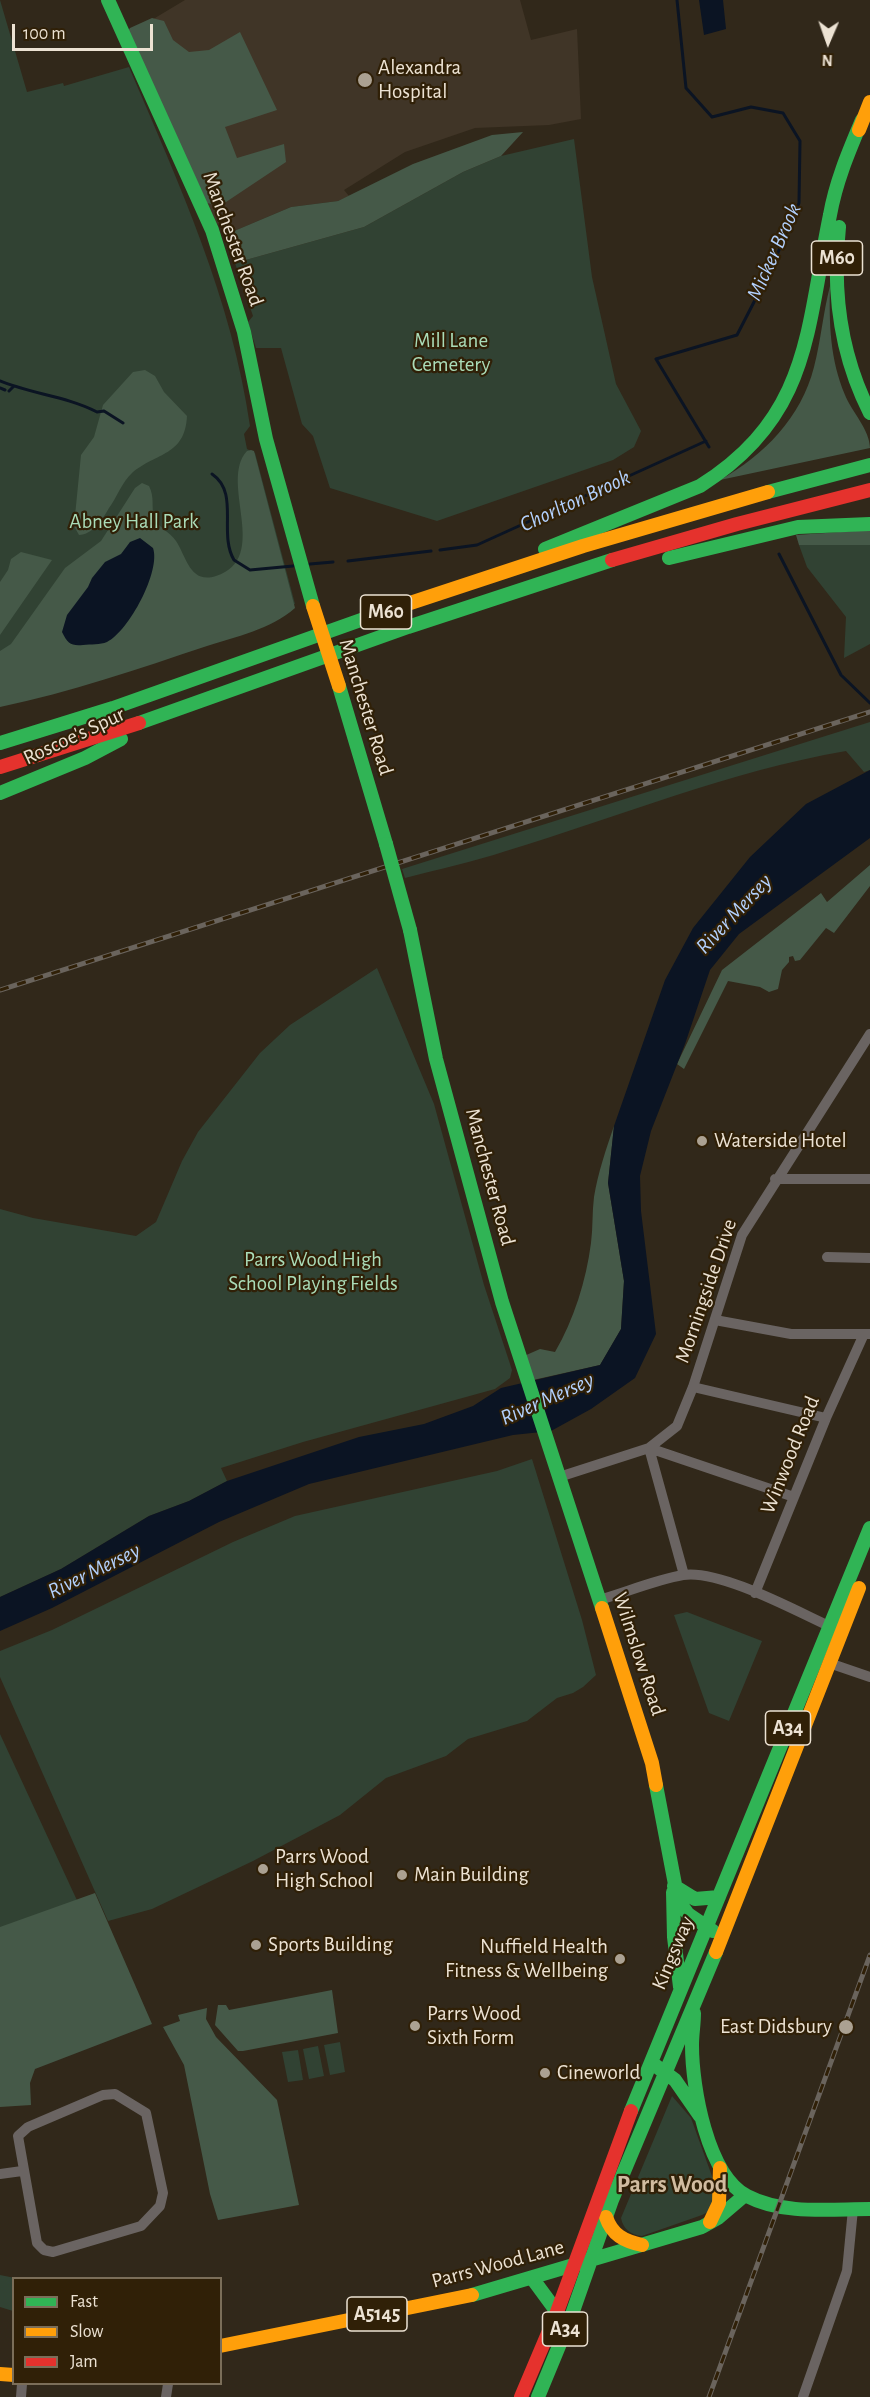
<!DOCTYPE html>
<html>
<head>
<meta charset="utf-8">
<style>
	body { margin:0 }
	#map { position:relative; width:870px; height:2397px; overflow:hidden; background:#31281a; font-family:"Alegreya Sans",sans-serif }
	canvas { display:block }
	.legend { position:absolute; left:12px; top:2277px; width:210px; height:108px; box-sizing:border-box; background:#302007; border:2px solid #7b6e59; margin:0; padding:8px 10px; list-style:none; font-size:18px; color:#ece2d3 }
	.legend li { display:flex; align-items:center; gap:12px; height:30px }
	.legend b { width:30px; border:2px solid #7b6e59 }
	.north { position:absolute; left:798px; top:12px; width:60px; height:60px; -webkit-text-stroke:4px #302007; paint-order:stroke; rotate:182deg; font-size:16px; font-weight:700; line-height:24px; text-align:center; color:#ece2d3 }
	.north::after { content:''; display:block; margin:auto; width:21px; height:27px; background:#ece2d3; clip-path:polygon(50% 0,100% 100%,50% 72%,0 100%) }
	.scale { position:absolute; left:12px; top:24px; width:141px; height:27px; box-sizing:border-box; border:3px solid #ece2d3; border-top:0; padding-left:8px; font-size:18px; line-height:21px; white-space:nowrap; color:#ece2d3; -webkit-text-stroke:4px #302007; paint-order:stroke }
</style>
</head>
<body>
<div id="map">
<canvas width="870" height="2397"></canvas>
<ul class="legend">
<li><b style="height:8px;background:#30b455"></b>Fast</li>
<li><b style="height:8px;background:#ff9f0a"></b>Slow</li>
<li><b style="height:8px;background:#e5322d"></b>Jam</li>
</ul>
<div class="north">N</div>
<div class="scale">100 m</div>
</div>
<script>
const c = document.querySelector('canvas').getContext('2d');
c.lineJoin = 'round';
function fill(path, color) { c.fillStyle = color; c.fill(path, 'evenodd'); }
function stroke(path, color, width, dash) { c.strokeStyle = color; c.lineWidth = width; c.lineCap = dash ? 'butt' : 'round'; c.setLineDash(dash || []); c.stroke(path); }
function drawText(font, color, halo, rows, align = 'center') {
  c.font = font + ' "Alegreya Sans",sans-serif'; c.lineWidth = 4.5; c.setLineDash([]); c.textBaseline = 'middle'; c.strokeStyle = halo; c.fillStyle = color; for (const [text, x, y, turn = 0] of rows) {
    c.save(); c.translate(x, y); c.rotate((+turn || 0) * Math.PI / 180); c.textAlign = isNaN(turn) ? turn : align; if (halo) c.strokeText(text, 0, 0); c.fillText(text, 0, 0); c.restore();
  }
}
const medical = new Path2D(`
	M185 0H520L531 40 577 29 581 119 549 125 475 128 405 152 344 190 349 196 338 201 291 207 227 234 209 215 130 33Z`);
const green = new Path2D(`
	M0 0 27 92 63 83 64 86 129 67C179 184 232 299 250 426L244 434 247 449 255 453 295 604 139 664 0 704Z
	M574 139 592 277 616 384 641 431 634 447 613 460 437 521 330 488 313 436 302 424 281 348H256L248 322 253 316 235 263 364 227 463 172 501 156Z
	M821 543 870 545V644L844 658 846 617 807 567 799 545Z
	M870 722V770L864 772 846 751C729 771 619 817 506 851 473 862 439 869 405 878L402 869Z
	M377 968 434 1104 484 1285 512 1370 510 1378 495 1389 303 1442 221 1468 227 1481 189 1501 149 1516 61 1569 0 1597V1209L33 1218 136 1236 156 1222 182 1161 198 1132 260 1053 290 1025Z
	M532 1459 582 1620 596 1675 583 1687 573 1693 557 1698 527 1721 468 1739 446 1756 386 1778 340 1815 253 1861 152 1909 108 1921 0 1677V1651L52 1630 233 1542 295 1516 497 1471Z
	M687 1612 762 1641 729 1721 709 1713 674 1615Z
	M0 1734 81 1909 0 1937Z
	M340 2042 345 2072 330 2075 324 2045Z
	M318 2046 324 2076 309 2079 303 2049Z
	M298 2050 303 2080 288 2082 282 2052Z
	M672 2096 691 2118 717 2190 708 2212 702 2215 642 2236C631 2235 623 2229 621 2218Z
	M0 2275 15 2278 13 2311 0 2307Z`);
const forest = new Path2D(`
	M152 18 164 21 173 40 189 52 209 50 240 32 277 110 225 127 237 158 284 144 286 162 220 206 207 203 128 31 130 28Z
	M523 132 501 156 463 172 364 227 235 263 227 234 291 207 338 201 413 164 492 135Z
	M830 286C829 324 830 359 845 395 852 412 870 430 870 448L720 480C764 455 801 418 814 367 821 340 823 313 830 286Z
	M145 370 155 376 164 392 187 416C185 456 157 452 132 473 122 482 117 497 109 508 103 519 92 535 79 535L74 526 81 455 94 437 103 405 133 372Z
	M251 450 254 451 295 608C270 630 237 636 207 646 138 669 71 692 0 707V651L11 644 65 568 101 541 135 488 142 483 149 486C155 498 151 507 154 517 157 527 170 532 176 541 187 558 190 584 216 576 272 558 218 482 247 451Z
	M870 530V545H799L796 535Z
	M21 552 52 560 0 635V582L8 570 11 559Z
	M870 865V886L834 933 826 928 800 960 795 961 793 956 789 957V962L782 970 778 989 769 992 760 987 728 981 684 1069 677 1064 722 970 821 893 827 902Z
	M614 1126 608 1183 624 1281 621 1329 600 1365 533 1380 524 1356 540 1349 555 1352C574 1319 586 1281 591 1243 593 1228 592 1212 594 1197 598 1173 606 1149 614 1126Z
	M95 1893 152 2024 35 2069 30 2083 31 2105 0 2107V1927Z
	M332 1990 338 2033 243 2051H238L215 2025 218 2005H226L229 2010Z
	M207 2008 206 2019 216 2037 277 2100 299 2205 218 2220 210 2194 184 2065 163 2027 180 2021 178 2015Z`);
const water = new Path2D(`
	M699 0H723L726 29 704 35Z
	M140 538 153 548C161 571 129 631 107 642 100 645 91 644 83 645 71 646 68 644 62 632L67 615 88 587 92 578 105 562 121 554 130 542Z
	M870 770V838L739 934 710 970 685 1044 651 1131 640 1176 641 1211 656 1334 635 1378 591 1409 551 1431 513 1435 309 1484 219 1522 52 1608 0 1631V1597L61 1569 149 1516 189 1501 227 1481 359 1437 424 1424 473 1406 501 1388 600 1365 621 1329 624 1281 608 1183 614 1126 665 980 693 928 750 857 806 804Z`);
const stream = new Path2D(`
	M677 0 686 88 712 117 751 107 783 113 800 141 799 203 771 269 737 335 656 359 709 447
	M0 381C31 394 66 396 97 412L104 411 123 423
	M0 388 5 390
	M9 391 13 387
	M212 474C240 493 218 533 234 560L250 570 293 566
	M440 550 477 545 706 441
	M779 554 841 675 870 703
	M348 561 431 551
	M310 564 333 562`);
const street = new Path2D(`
	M775 1179H870
	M827 1257 870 1258
	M715 1320 791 1334H870
	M693 1387 826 1418
	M649 1448 794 1497
	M649 1448 684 1575
	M559 1477 649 1448 677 1426 693 1387 742 1235 870 1034
	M755 1593 826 1418 864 1334
	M599 1600C627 1592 655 1580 683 1575 719 1569 794 1610 829 1626
	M829 1663 870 1677
	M115 2094 146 2113 163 2193 160 2206 141 2226 53 2252 44 2250 37 2243 18 2136 28 2127 103 2095Z
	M0 2174 22 2171
	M21 2397 22 2384
	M166 2397 168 2384
	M803 2397 847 2271 853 2209`);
const fast = new Path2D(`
	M108 0 212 230 244 332 266 439 313 606
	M839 227C832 293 840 354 870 413
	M768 492 870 465
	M545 549 700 486C811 416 806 330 830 215 836 181 849 151 862 120
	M669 558 798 527 870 524
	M339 686 386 844
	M139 723 408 627 612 560
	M0 743 113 708 389 610
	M0 793 85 758 121 739
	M410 930 436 1059 502 1302 602 1608
	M656 1785 678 1900 688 1914 713 1931
	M674 1886 695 1899 719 1897
	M673 1892 674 1937 680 1987
	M694 2013C694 2024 692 2034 692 2045 692 2087 707 2175 747 2196 783 2215 831 2209 870 2209
	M656 2066 675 2080 700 2116
	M631 2111 870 1528
	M532 2278 557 2312
	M472 2295 702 2227 718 2218 745 2195
	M538 2397 571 2317 612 2200 716 1952`);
const slow = new Path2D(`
	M859 130 870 102
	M389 610 583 546 768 492
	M602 1608 652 1763 656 1785
	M716 1952 859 1588
	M606 2217C612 2235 624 2241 642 2245
	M710 2222 719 2203 720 2168
	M220 2346 472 2295
	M0 2374 14 2375`);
const jam = new Path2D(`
	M612 560 737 524 870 490
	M0 767 139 723
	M521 2397 557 2312 631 2111`);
const rail = new Path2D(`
	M0 990 870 712
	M709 2397 870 1955`);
const fastBridge = new Path2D(`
	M386 844 410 930`);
const slowBridge = new Path2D(`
	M313 606 339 686`);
const markers = [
	[365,80,8,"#aba192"],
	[702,1141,6,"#aba192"],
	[263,1869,6,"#aba192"],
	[402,1875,6,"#aba192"],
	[256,1945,6,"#aba192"],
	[620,1959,6,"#aba192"],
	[415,2026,6,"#aba192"],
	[846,2027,8,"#aba192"],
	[545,2073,6,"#aba192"]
];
const shields = [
	[837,258,51],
	[386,612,51],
	[788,1728,45],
	[377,2314,60],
	[565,2329,45]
];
const shieldNames = [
	["M60",837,258],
	["M60",386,612],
	["A34",788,1728],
	["A5145",377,2314],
	["A34",565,2329]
];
const poiNames = [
	["Alexandra",378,68],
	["Hospital",378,92],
	["Waterside Hotel",714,1141],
	["Parrs Wood",275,1857],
	["High School",275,1881],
	["Main Building",414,1875],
	["Sports Building",268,1945],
	["Nuffield Health",608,1947,"right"],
	["Fitness & Wellbeing",608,1971,"right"],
	["Parrs Wood",427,2014],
	["Sixth Form",427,2038],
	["East Didsbury",832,2027,"right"],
	["Cineworld",557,2073]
];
const streetNames = [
	["Manchester Road",233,239,70],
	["Manchester Road",366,707,73],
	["Roscoe's Spur",74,736,-25],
	["Manchester Road",490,1177,75],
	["Morningside Drive",706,1291,-71],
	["Winwood Road",790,1455,-68],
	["Wilmslow Road",639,1654,72],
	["Kingsway",673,1953,-67],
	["Parrs Wood Lane",498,2264,-15]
];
const parkNames = [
	["Mill Lane",451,341],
	["Cemetery",451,365],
	["Abney Hall Park",134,522],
	["Parrs Wood High",313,1260],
	["School Playing Fields",313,1284]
];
const waterNames = [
	["Micker Brook",774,252,-66],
	["Chorlton Brook",575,501,-25],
	["River Mersey",734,914,-47],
	["River Mersey",547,1399,-24],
	["River Mersey",94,1571,-26]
];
const quarterNames = [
	["Parrs Wood",672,2185]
];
fill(medical, '#403527');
fill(green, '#314233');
fill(forest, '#455948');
fill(water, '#0b1423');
stroke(stream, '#0b1423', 3);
stroke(street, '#6a6462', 10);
stroke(fast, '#30b455', 14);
stroke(slow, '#ff9f0a', 14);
stroke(jam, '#e5322d', 14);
stroke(rail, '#6a645d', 5);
stroke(rail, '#302007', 3, [9]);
stroke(fastBridge, '#30b455', 14);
stroke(slowBridge, '#ff9f0a', 14);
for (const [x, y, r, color] of markers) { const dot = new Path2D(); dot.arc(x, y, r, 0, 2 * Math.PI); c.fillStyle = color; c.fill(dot); stroke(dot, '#302007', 2); }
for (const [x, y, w] of shields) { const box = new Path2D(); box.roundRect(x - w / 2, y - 17, w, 34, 4.5); c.fillStyle = '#302007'; c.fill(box); stroke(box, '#ece2d3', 1.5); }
drawText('bold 20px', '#ece2d3', null, shieldNames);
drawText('21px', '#ece2d3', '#302007', poiNames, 'left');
drawText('21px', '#ece2d3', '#302007', streetNames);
drawText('21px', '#aadcb8', '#302007', parkNames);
drawText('italic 22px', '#b2d0fd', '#302007', waterNames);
drawText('bold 24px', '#d1bca0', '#302007', quarterNames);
</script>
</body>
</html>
